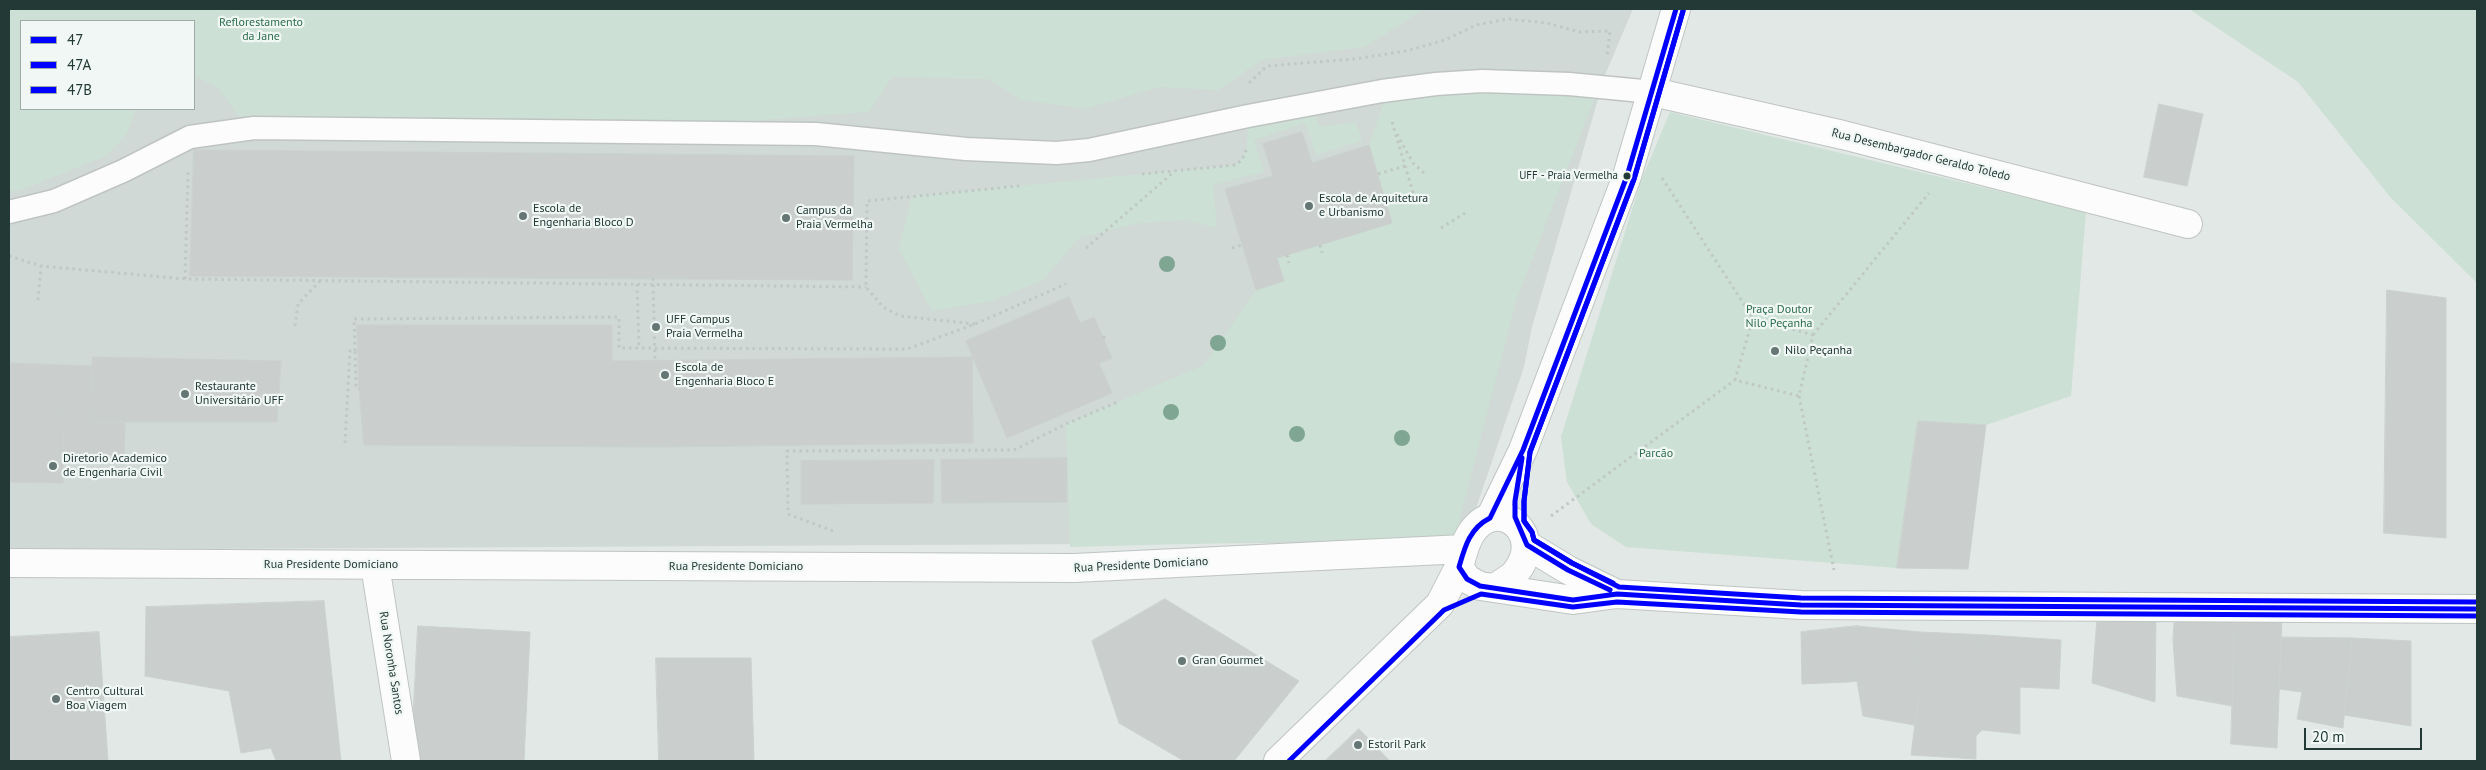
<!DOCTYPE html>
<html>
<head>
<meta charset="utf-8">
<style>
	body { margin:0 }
	#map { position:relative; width:2486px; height:770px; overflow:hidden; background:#e2e8e6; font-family:"PT Sans",sans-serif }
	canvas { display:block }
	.frame { position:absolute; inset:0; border:10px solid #223936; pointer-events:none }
	.legend { position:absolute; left:20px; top:20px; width:175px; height:90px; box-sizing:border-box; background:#f0f7f4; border:1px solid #9eaba8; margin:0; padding:6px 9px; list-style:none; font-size:15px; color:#223936 }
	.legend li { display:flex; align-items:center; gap:10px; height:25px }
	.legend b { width:25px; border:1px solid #9eaba8 }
	.scale { position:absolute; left:2304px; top:728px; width:118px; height:22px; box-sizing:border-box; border:2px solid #223936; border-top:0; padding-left:6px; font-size:15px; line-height:18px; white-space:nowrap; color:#223936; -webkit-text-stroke:4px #f0f7f4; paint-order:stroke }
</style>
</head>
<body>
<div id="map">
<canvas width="2486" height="770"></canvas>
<div class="frame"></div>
<ul class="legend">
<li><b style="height:6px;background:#00f"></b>47</li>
<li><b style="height:6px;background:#00f"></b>47A</li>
<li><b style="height:6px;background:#00f"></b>47B</li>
</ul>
<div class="scale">20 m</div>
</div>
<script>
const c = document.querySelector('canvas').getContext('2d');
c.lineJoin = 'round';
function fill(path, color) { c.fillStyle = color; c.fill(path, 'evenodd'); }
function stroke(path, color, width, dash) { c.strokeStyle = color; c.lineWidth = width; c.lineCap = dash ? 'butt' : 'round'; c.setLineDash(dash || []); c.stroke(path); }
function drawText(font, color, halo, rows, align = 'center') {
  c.font = font + ' "PT Sans",sans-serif'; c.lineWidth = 4.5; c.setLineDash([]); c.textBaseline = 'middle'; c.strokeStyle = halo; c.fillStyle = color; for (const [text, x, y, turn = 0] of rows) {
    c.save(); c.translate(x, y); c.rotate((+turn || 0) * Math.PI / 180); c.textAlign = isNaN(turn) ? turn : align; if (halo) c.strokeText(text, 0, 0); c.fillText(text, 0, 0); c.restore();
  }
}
const built = new Path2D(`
	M9 9H1633L1605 75 1532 327 1524 367 1470 526 1457 542 9 550ZM21 21H194V109H21Z`);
const green = new Path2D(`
	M9 9H1424L1365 47 1262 60 1218 90 1159 87 1085 109 1022 100 988 79 892 77 869 112 734 122H599L239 116 218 88 194 76V21H21V109H136L126 135 106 156 18 191H9Z
	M2189 9H2477V283L2391 198 2298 82Z
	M1603 76 1516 301 1455 537 1070 547 1066 424 1204 365 1256 290 1284 281 1277 258 1392 223 1369 145 1386 97Z
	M1313 103 1319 127 1356 122 1362 141 1316 155 1305 123 1254 140 1264 172 1213 185 1217 228 1185 220 1140 223 1079 238 1043 280 992 301 932 311 899 249 912 196 1235 165C1251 153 1247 134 1248 116Z
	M1670 112 2086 212 2071 396 1986 425 1918 421 1897 568 1626 547 1591 524 1567 482 1561 437 1641 181Z`);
const building = new Path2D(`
	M2159 104 2203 114 2187 186 2144 177Z
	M1302 132 1312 163 1369 145 1392 223 1277 258 1284 281 1256 290 1225 189 1273 176 1263 144Z
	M194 150 854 156 852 280 190 276Z
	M2387 290 2446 298V538L2384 533Z
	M1069 297 1080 323 1094 317 1112 358 1099 363 1112 393 1007 438 966 341Z
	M357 325H612V361L972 357 973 443 655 447 364 445 359 389Z
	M93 357 281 361 277 422H91Z
	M9 363 93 366 91 422 125 423 124 458 63 457 64 411 9 410Z
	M9 410 64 411 63 483 9 482Z
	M1918 421 1986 425 1968 569 1897 568Z
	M1067 458V502L942 503 941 460Z
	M934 460 933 503 801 504V461Z
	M1165 599 1299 681 1234 761H1184L1119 723 1092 641Z
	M324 601 341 761H276L271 748 241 753 229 691 145 676 146 607Z
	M2175 613 2235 615 2232 706 2177 696 2173 640Z
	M2156 615 2155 702 2092 683 2097 619Z
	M2235 615 2282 617 2277 748 2231 744Z
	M418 626 530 632 524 761H411Z
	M1857 626 1849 682 1802 684 1801 632Z
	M1857 626 1920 632 1909 690 1919 691 1914 725 1863 716 1857 681 1849 682Z
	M99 632 108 761H9V637Z
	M1920 632 1987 635 1979 647 1983 684 1982 730 1976 736V759L1911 755 1919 691 1909 690Z
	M1987 635 2061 640 2059 689 2020 687V734L1982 730 1983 684 1979 647Z
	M2281 637 2352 638 2343 728 2297 719 2302 692 2279 689Z
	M2352 638 2411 641V726L2344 715Z
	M656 658H751L754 761H659Z
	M1359 729 1390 761H1325Z`);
const path = new Path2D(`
	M1249 83 1267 66 1354 59 1406 51 1445 40 1476 25 1508 19 1547 23 1579 32 1610 31 1607 56
	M1392 122 1415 199
	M1397 134 1413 163 1425 174
	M1142 174 1235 165 1242 160 1247 148
	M1378 174 1405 166
	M1662 178 1753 318 1813 335 1799 396 1735 380 1753 318
	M1441 228 1465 213
	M1320 245 1322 253
	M1086 248 1175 171
	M1232 248 1242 245
	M1287 255 1289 263
	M9 256 41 266 185 279 866 287
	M185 279 188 172
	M637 284 639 349
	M38 300 41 266
	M975 324 900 316 883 307 866 287 867 201 1019 186
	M295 326 298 304 320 281 321 278
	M1813 335 1929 193
	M1103 338 1107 335
	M355 351 354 319 619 317V348L907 349 975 324 1066 284
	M1799 396 1834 570
	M345 443 350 351H355L356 388 359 389
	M1551 516 1735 380
	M833 531 788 514 787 451 1014 450 1066 424 1120 401`);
const lane = new Path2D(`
	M9 212 54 201 123 171 190 137 254 128 816 134 966 149 1057 153 1089 150 1248 116 1382 91 1436 84 1482 81 1569 84 1653 92`);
const street = new Path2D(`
	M1653 92 1843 135 2188 224
	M9 563 1074 568 1464 549
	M375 565 406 761
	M1278 761 1440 604 1459 567`);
const secondary = new Path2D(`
	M1490 518 1523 450 1627 176 1676 9
	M1527 545 1568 570 1617 594
	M1495 588C1501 583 1511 579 1516 572 1545 536 1502 497 1475 528 1465 539 1463 554 1459 567L1467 579 1480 586 1573 600 1617 594 1801 605 2477 609`);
const pathBridge = new Path2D(`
	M653 278 655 361`);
const bus1 = new Path2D(`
	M1676 9 1627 176 1523 450 1490 518C1470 528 1465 546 1459 567L1467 579 1480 586 1573 600 1617 594 1801 605 2477 609
	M1522 458 1515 501V517L1527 545 1568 570 1610 590`);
const bus2 = new Path2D(`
	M1613 583 1572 563 1534 540 1532 532 1524 521V501L1530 452 1634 179 1683 11
	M1289 761 1444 610 1481 594 1573 607 1617 602 1801 612 2477 616`);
const bus3 = new Path2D(`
	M1683 11 1634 179 1530 452 1524 501V521L1532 532 1534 540 1572 563 1619 587 1801 598 2477 602`);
const trees = [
	[1167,264],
	[1218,343],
	[1171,412],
	[1297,434],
	[1402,438]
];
const markers = [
	[1627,176,4.5,"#223936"],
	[1309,206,5,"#657674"],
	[523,216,5,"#657674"],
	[786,218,5,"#657674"],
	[656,327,5,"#657674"],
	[1775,351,5,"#657674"],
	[665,375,5,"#657674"],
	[185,394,5,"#657674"],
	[53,466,5,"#657674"],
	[1182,661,5,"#657674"],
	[56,699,5,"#657674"],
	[1358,745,5,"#657674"]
];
const busNames = [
	["UFF - Praia Vermelha",1618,176]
];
const parkNames = [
	["Reflorestamento",261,23],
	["da Jane",261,37],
	["Praça Doutor",1779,310],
	["Nilo Peçanha",1779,324],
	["Parcão",1656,454]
];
const streetNames = [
	["Rua Desembargador Geraldo Toledo",1921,155,14],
	["Rua Presidente Domiciano",331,565],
	["Rua Presidente Domiciano",1141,565,-3],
	["Rua Presidente Domiciano",736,567],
	["Rua Noronha Santos",391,663,81]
];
const poiNames = [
	["Escola de Arquitetura",1319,199],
	["e Urbanismo",1319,213],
	["Escola de",533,209],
	["Engenharia Bloco D",533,223],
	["Campus da",796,211],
	["Praia Vermelha",796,225],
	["UFF Campus",666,320],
	["Praia Vermelha",666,334],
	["Nilo Peçanha",1785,351],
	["Escola de",675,368],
	["Engenharia Bloco E",675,382],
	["Restaurante",195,387],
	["Universitário UFF",195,401],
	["Diretorio Academico",63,459],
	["de Engenharia Civil",63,473],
	["Gran Gourmet",1192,661],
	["Centro Cultural",66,692],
	["Boa Viagem",66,706],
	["Estoril Park",1368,745]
];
fill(built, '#d0d9d6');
fill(green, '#cce0d5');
fill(building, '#cacfcd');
stroke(building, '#cbd1cf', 1);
stroke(lane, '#bfc4c3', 25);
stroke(street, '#bfc4c3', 30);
stroke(secondary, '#bfc5c3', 30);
stroke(path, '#c0c8c6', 3, [2.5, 4]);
stroke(lane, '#fbfcfb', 22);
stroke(street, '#fbfcfb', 28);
stroke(secondary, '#fbfcfb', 28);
stroke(pathBridge, '#c0c8c6', 3, [2.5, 4]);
stroke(bus1, '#00f', 5);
stroke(bus2, '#00f', 5);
stroke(bus3, '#00f', 5);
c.fillStyle = '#7fa593';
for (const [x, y] of trees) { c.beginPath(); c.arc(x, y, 8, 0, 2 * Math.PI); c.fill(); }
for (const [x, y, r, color] of markers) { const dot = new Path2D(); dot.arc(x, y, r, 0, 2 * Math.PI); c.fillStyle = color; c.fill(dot); stroke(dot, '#f0f7f4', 2); }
drawText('11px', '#223936', '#f0f7f4', busNames, 'right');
drawText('12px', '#2e6e4f', '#f0f7f4', parkNames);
drawText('12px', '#223936', '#f0f7f4', streetNames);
drawText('12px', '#223936', '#f0f7f4', poiNames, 'left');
</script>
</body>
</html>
